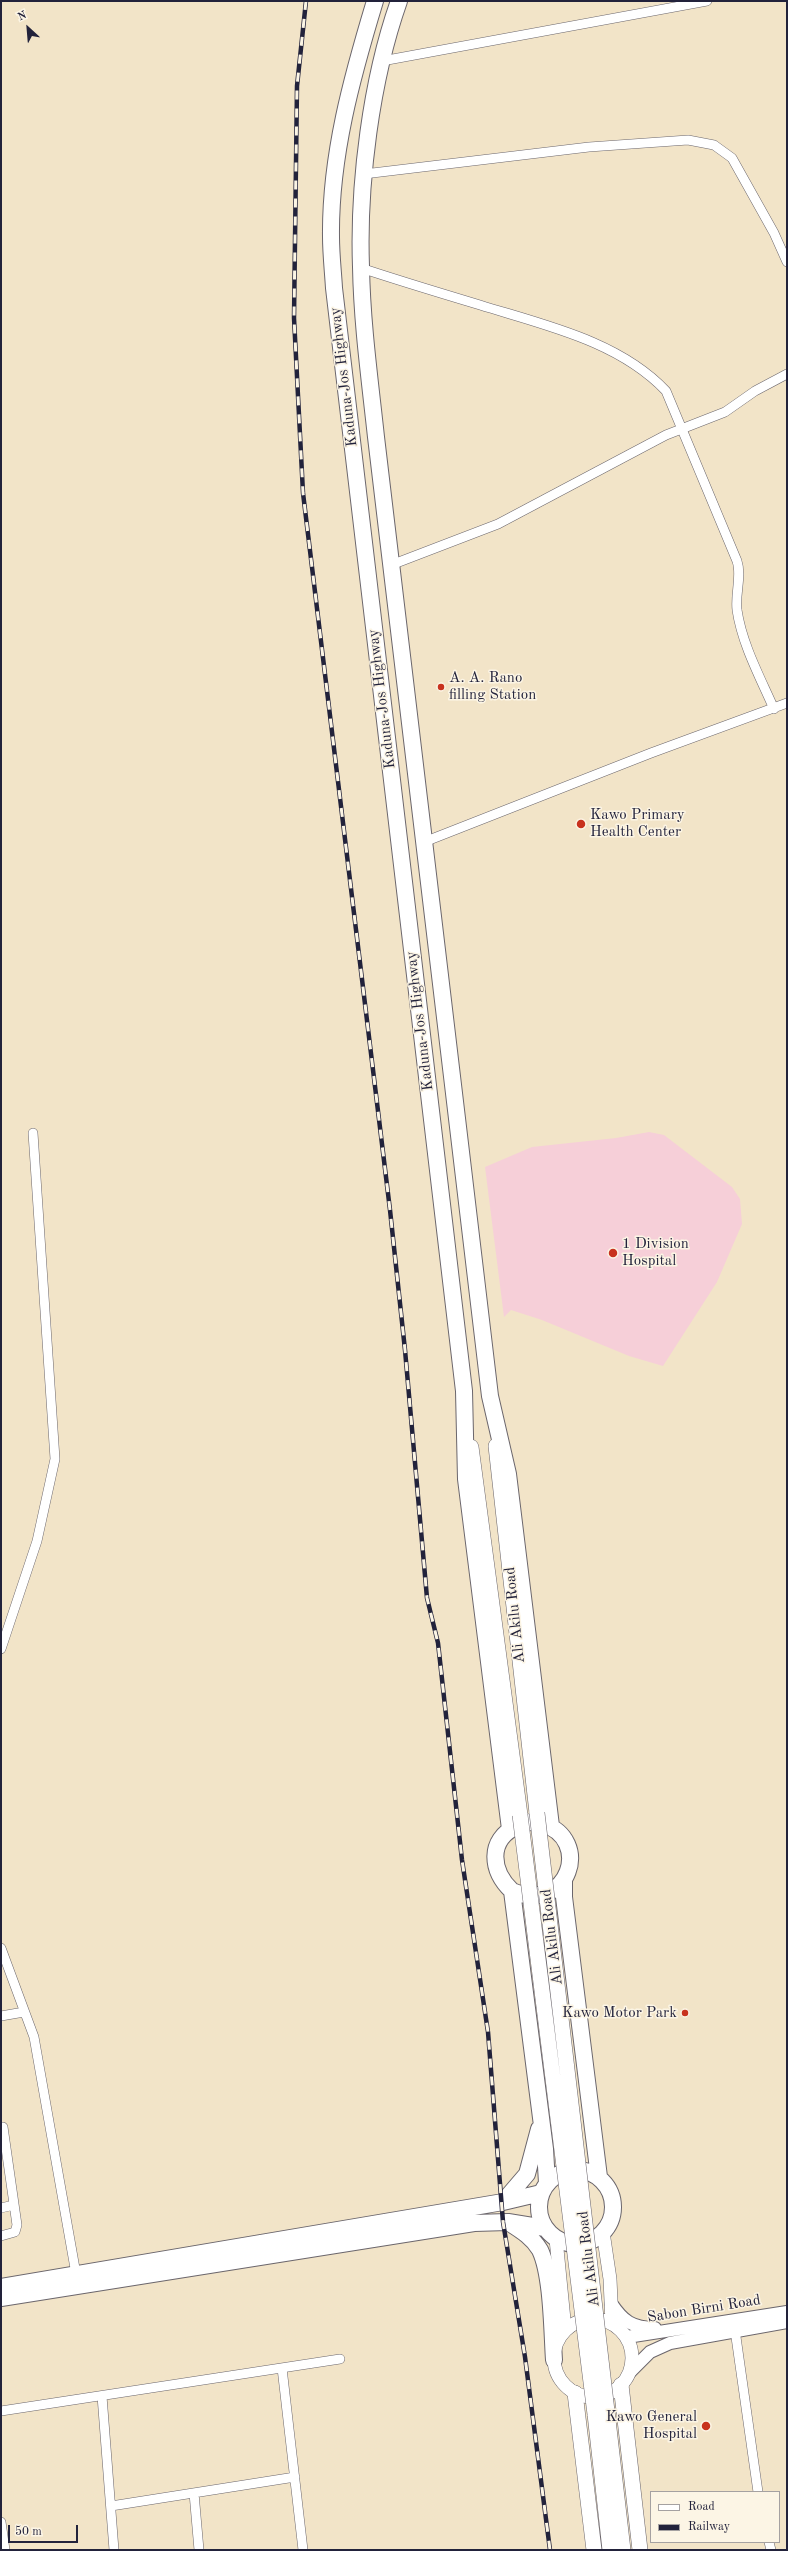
<!DOCTYPE html>
<html>
<head>
<meta charset="utf-8">
<style>
	body { margin:0 }
	#map { position:relative; width:788px; height:2551px; overflow:hidden; background:#f2e4c8; font-family:"Old Standard TT",serif }
	canvas { display:block }
	.frame { position:absolute; inset:0; border:2px solid #22223b; pointer-events:none }
	.legend { position:absolute; left:650px; top:2491px; width:130px; height:52px; box-sizing:border-box; background:#fcf5e5; border:1px solid #a5a1a1; margin:0; padding:5px 7px; list-style:none; font-size:12px; color:#22223b }
	.legend li { display:flex; align-items:center; gap:8px; height:20px }
	.legend b { width:20px; border:1px solid #a5a1a1 }
	.north { position:absolute; left:8px; top:8px; width:40px; height:40px; -webkit-text-stroke:3px #fcf5e5; paint-order:stroke; rotate:334deg; font-size:11px; font-weight:700; line-height:16px; text-align:center; color:#22223b }
	.north::after { content:''; display:block; margin:auto; width:14px; height:18px; background:#22223b; clip-path:polygon(50% 0,100% 100%,50% 72%,0 100%) }
	.scale { position:absolute; left:8px; top:2525px; width:70px; height:18px; box-sizing:border-box; border:2px solid #22223b; border-top:0; padding-left:5px; font-size:12px; line-height:14px; white-space:nowrap; color:#22223b; -webkit-text-stroke:3px #fcf5e5; paint-order:stroke }
</style>
</head>
<body>
<div id="map">
<canvas width="788" height="2551"></canvas>
<div class="frame"></div>
<ul class="legend">
<li><b style="height:5px;background:#fff"></b>Road</li>
<li><b style="height:5px;background:#22223b"></b>Railway</li>
</ul>
<div class="north">N</div>
<div class="scale">50 m</div>
</div>
<script>
const c = document.querySelector('canvas').getContext('2d');
c.lineJoin = 'round';
function fill(path, color) { c.fillStyle = color; c.fill(path, 'evenodd'); }
function stroke(path, color, width, dash) { c.strokeStyle = color; c.lineWidth = width; c.lineCap = dash ? 'butt' : 'round'; c.setLineDash(dash || []); c.stroke(path); }
function drawText(font, color, halo, rows, align = 'center') {
  c.font = font + ' "Old Standard TT",serif'; c.lineWidth = 3; c.setLineDash([]); c.textBaseline = 'middle'; c.strokeStyle = halo; c.fillStyle = color; for (const [text, x, y, turn = 0] of rows) {
    c.save(); c.translate(x, y); c.rotate((+turn || 0) * Math.PI / 180); c.textAlign = isNaN(turn) ? turn : align; if (halo) c.strokeText(text, 0, 0); c.fillText(text, 0, 0); c.restore();
  }
}
const built = new Path2D(`
	M649 1132 664 1135 732 1187 740 1199 742 1224 717 1282 663 1366 629 1356 542 1320 511 1310 504 1317 485 1167 532 1147 616 1138Z`);
const minor = new Path2D(`
	M382 61 707 1
	M364 174 589 147 688 140 714 145 732 158 774 233 787 262
	M361 268C400 281 440 293 480 305 544 325 619 341 666 391L737 561C742 576 735 593 737 610 742 644 760 677 774 709
	M391 565 498 524 666 435 725 412 755 391 787 374
	M424 842 651 753 787 703
	M1 1649 37 1541 55 1459 33 1133
	M1 1948 34 2037 76 2274
	M1 2016 24 2012
	M1 2208 14 2205
	M1 2236 15 2232 17 2225 3 2127
	M735 2330 758 2492
	M282 2368 303 2550
	M102 2396 114 2550
	M1 2411 340 2359
	M194 2493 199 2550
	M111 2506 295 2477
	M1 2522 5 2550
	M769 2542 771 2550`);
const tertiary = new Path2D(`
	M611 2303C623 2321 632 2328 655 2328
	M627 2337 787 2312
	M630 2372 650 2352 670 2343 787 2322`);
const secondary = new Path2D(`
	M603 2232 610 2279 612 2323
	M556 2239 565 2330
	M554 2358a39 39 0 1 1 78 0a39 39 0 1 1-78 0Z`);
const primary = new Path2D(`
	M496 1446 537 1813
	M471 1447 520 1815
	M621 2385 640 2550
	M575 2393 594 2550
	M607 2411 623 2550
	M595 2414 610 2550`);
const trunk = new Path2D(`
	M375 1C352 77 330 156 331 237 331 254 333 271 334 288L464 1391 466 1479 510 1829
	M399 1C371 80 358 184 361 267 362 324 370 381 376 437L490 1396 508 1474 551 1826
	M564 1879V1897L599 2177
	M512 1891C570 1914 592 1839 543 1824 535 1821 525 1822 517 1826 487 1840 491 1871 512 1891L545 2149 547 2183
	M539 2207a37 37 0 1 1 74 0a37 37 0 1 1-74 0Z
	M503 2202 527 2174 539 2129
	M511 2224C522 2231 533 2238 540 2250 552 2275 552 2331 554 2360
	M1 2287 503 2202 541 2193
	M1 2298 474 2223 508 2222 545 2228`);
const rail = new Path2D(`
	M306 1 297 86 294 318 303 493 390 1210 405 1350 427 1598 438 1643 462 1860 488 2032 503 2222 525 2357 550 2550`);
const primaryBridge = new Path2D(`
	M537 1813 607 2411
	M520 1815 595 2414`);
const markers = [
	[441,687,4,"#c8321e"],
	[581,824,5,"#c8321e"],
	[613,1253,5,"#c8321e"],
	[685,2013,4,"#c8321e"],
	[706,2426,5,"#c8321e"]
];
const streetNames = [
	["Kaduna-Jos Highway",344,377,-97],
	["Kaduna-Jos Highway",382,699,-97],
	["Kaduna-Jos Highway",420,1021,-97],
	["Ali Akilu Road",515,1615,-96],
	["Ali Akilu Road",552,1937,-97],
	["Ali Akilu Road",589,2259,-97],
	["Sabon Birni Road",704,2309,-9]
];
const poiNames = [
	["A. A. Rano",449,678],
	["filling Station",449,695],
	["Kawo Primary",590,815],
	["Health Center",590,832],
	["1 Division",622,1244],
	["Hospital",622,1261],
	["Kawo Motor Park",677,2013,"right"],
	["Kawo General",697,2417,"right"],
	["Hospital",697,2434,"right"]
];
fill(built, '#f6cfd8');
stroke(minor, '#6b666c', 10);
stroke(tertiary, '#6b666c', 14);
stroke(secondary, '#6b666c', 14);
stroke(primary, '#6b666c', 16);
stroke(trunk, '#6b666c', 18);
stroke(minor, '#fff', 9);
stroke(tertiary, '#fff', 12);
stroke(secondary, '#fff', 13);
stroke(primary, '#fff', 15);
stroke(trunk, '#fff', 16);
stroke(rail, '#22223b', 4.5);
stroke(rail, '#fcf5e5', 3, [9]);
stroke(primaryBridge, '#6b666c', 16, []);
stroke(primaryBridge, '#fff', 15);
for (const [x, y, r, color] of markers) { const dot = new Path2D(); dot.arc(x, y, r, 0, 2 * Math.PI); c.fillStyle = color; c.fill(dot); stroke(dot, '#fcf5e5', 1.5); }
drawText('15px', '#22223b', '#fcf5e5', streetNames);
drawText('15px', '#22223b', '#fcf5e5', poiNames, 'left');
</script>
</body>
</html>
